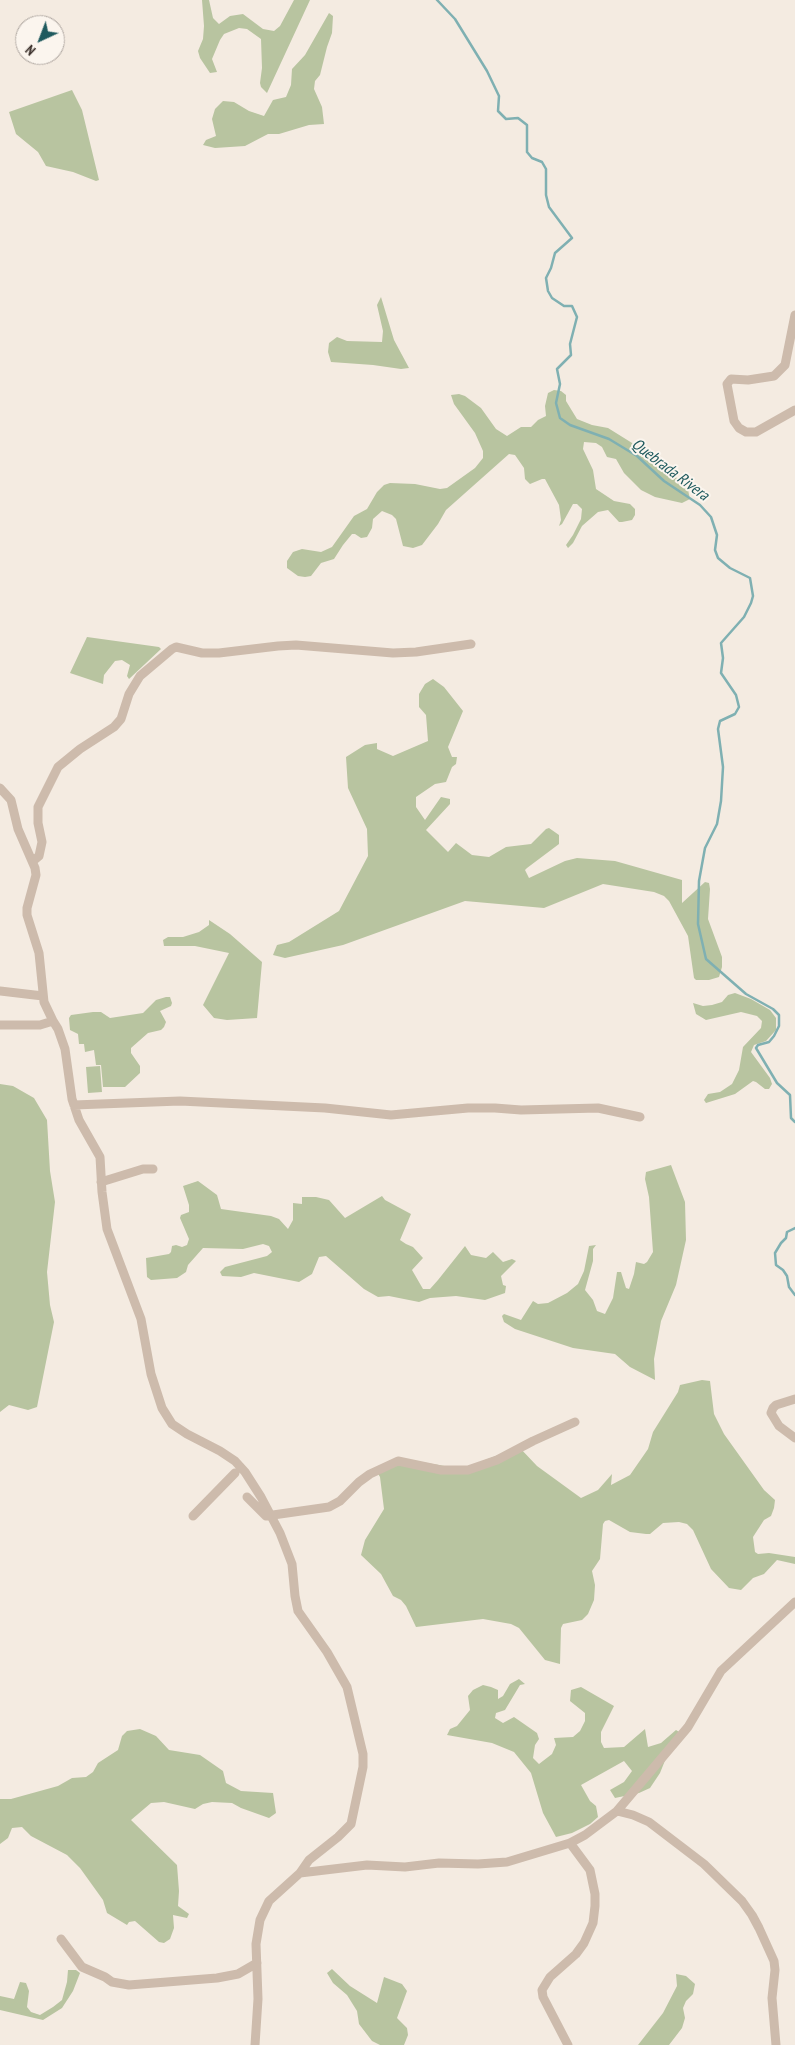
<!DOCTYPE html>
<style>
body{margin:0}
#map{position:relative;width:795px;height:2045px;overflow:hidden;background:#f4ebe1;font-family:"PT Sans Narrow",sans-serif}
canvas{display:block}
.north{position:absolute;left:15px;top:15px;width:50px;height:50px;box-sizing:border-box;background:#fbf5ee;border:1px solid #aea6a0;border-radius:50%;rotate:223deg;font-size:14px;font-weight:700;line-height:20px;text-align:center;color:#3b302b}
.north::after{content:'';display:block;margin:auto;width:18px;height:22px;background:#1f5a5e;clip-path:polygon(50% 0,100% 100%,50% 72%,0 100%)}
</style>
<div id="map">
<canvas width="795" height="2045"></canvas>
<div class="north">N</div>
</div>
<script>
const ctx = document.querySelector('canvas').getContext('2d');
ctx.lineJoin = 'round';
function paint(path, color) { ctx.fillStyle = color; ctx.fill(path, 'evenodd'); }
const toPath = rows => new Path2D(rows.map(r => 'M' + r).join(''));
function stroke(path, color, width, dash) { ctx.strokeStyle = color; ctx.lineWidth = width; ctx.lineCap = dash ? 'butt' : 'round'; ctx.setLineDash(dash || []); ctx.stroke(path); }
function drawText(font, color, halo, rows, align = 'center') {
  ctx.font = font + ' "PT Sans Narrow",sans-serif'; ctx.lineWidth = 4; ctx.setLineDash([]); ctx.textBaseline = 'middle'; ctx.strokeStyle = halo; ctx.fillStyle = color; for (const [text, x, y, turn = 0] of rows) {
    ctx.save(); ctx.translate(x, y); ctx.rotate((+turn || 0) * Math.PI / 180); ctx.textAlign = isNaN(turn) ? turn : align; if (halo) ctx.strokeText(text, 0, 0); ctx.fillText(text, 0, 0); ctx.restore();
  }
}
paint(toPath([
 [202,0,209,0,213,18,219,24,230,16,243,14,263,29,274,31,280,26,294,0,310,0,267,93,261,87,260,83,262,68,261,39,247,29,239,28,224,34,220,40,212,59,217,72,210,73,200,58,198,51,203,39,204,26],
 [329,13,333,16,332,33,327,47,320,75,315,81,314,89,322,107,324,124,309,125,279,134,268,134,245,146,215,148,203,145,206,140,216,136,212,119,215,109,223,101,234,102,249,111,264,116,273,100,286,97,291,85,292,69,305,55],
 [72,90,82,110,99,180,96,181,73,172,46,166,38,152,16,134,9,112],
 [381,297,394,340,409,368,401,369,373,365,331,362,328,352,329,343,337,337,347,341,382,342,383,331,377,305],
 [554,390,561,391,566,395,566,401,577,419,592,425,608,428,661,461,688,490,690,499,682,503,655,497,641,490,624,473,616,459,607,457,602,447,596,443,584,442,583,449,593,470,596,489,614,501,630,504,635,509,635,515,632,520,622,522,619,522,608,510,598,512,582,526,573,543,568,548,566,545,573,535,581,519,582,509,577,504,573,504,562,524,559,526,561,520,559,505,545,479,542,479,530,484,525,479,524,468,515,455,509,454,446,510,438,524,422,545,413,548,403,546,396,519,392,515,382,511,373,519,372,528,367,537,361,538,355,534,352,534,343,545,334,559,321,563,311,576,305,577,298,576,287,568,287,561,293,552,302,549,321,552,332,547,354,516,367,509,377,492,384,485,390,483,415,484,440,489,447,488,475,468,483,458,483,451,475,433,454,404,451,395,459,394,465,396,481,408,496,429,507,436,521,427,531,427,538,420,546,416,545,406,548,393],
 [87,637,159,647,161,649,129,679,127,676,130,665,122,660,115,661,104,675,103,684,70,673],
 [433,679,444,687,463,711,448,747,452,757,457,757,456,764,452,767,446,782,435,784,416,797,416,807,425,820,441,797,450,799,450,804,426,830,448,852,456,843,472,855,489,857,506,847,531,844,546,829,549,828,559,835,559,844,527,868,525,870,529,878,565,861,577,858,615,861,682,880,682,903,705,882,709,883,710,889,708,919,722,957,722,967,719,977,709,980,696,980,694,978,688,936,669,901,664,896,654,892,603,884,544,908,465,901,343,945,285,958,273,955,277,945,289,942,339,911,368,856,367,829,348,788,346,757,365,745,377,743,377,749,393,756,428,741,426,715,419,707,419,694,425,684],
 [209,920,230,934,262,962,257,1018,227,1020,214,1018,203,1005,229,953,195,946,164,946,163,940,168,937,183,937,199,932,209,925],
 [735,993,751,999,770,1010,776,1018,776,1030,766,1041,754,1045,751,1052,770,1078,772,1084,769,1089,765,1089,756,1082,753,1081,735,1094,706,1103,704,1100,708,1094,720,1092,732,1084,739,1070,743,1047,761,1028,762,1021,757,1016,741,1012,706,1020,696,1014,693,1003,703,1006,712,1005,722,1002,728,995],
 [166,997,170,997,172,1003,171,1006,160,1011,166,1022,164,1027,161,1030,148,1033,131,1048,131,1053,140,1066,140,1073,125,1087,103,1087,101,1065,96,1065,94,1050,85,1052,84,1044,79,1044,78,1034,70,1030,69,1018,71,1015,93,1012,101,1012,110,1018,143,1013,156,1000],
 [100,1066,102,1092,88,1093,86,1067],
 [0,1084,13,1086,34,1098,47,1120,50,1171,55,1202,47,1272,50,1305,54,1322,37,1407,28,1410,9,1405,0,1412],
 [671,1165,685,1202,686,1240,676,1285,661,1321,654,1359,655,1380,630,1367,615,1354,573,1348,515,1329,504,1322,502,1316,504,1314,521,1320,533,1301,538,1304,548,1303,567,1293,578,1284,584,1271,589,1246,596,1245,593,1249,593,1261,585,1290,593,1300,597,1311,605,1314,613,1298,617,1272,621,1272,626,1288,629,1289,634,1274,636,1262,644,1264,647,1262,653,1252,649,1197,645,1179,646,1172],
 [198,1181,217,1195,221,1209,271,1216,279,1219,288,1229,293,1220,293,1203,302,1204,302,1197,316,1197,329,1200,345,1218,382,1196,385,1200,411,1214,400,1240,406,1244,413,1247,423,1258,412,1270,423,1289,430,1289,438,1280,465,1246,471,1255,486,1258,493,1252,503,1262,512,1259,516,1261,501,1276,503,1285,506,1286,505,1293,485,1300,456,1296,430,1298,419,1302,389,1296,378,1297,364,1289,326,1256,319,1257,312,1274,299,1282,254,1273,241,1277,222,1276,220,1272,225,1267,267,1256,272,1252,269,1246,263,1244,243,1249,203,1248,188,1265,186,1272,177,1278,151,1280,147,1277,146,1258,169,1254,171,1252,172,1246,176,1245,182,1247,187,1245,189,1239,180,1218,181,1215,189,1212,189,1205,183,1186],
 [702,1380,710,1381,714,1414,724,1434,764,1490,775,1500,774,1508,771,1516,764,1520,753,1537,755,1552,758,1554,769,1553,795,1557,795,1564,777,1560,764,1574,753,1578,741,1590,729,1588,711,1569,693,1530,687,1524,679,1522,663,1523,650,1534,646,1534,630,1532,609,1520,605,1521,603,1524,600,1559,592,1571,595,1585,594,1600,588,1614,582,1620,563,1624,561,1628,560,1664,545,1660,519,1628,511,1624,483,1619,416,1627,406,1606,401,1600,393,1596,381,1574,361,1555,365,1540,384,1509,380,1477,376,1470,398,1458,462,1469,519,1447,537,1466,581,1498,598,1490,612,1474,611,1485,630,1475,648,1449,653,1432,678,1392,680,1385],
 [519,1679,525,1684,520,1685,505,1710,496,1713,495,1718,503,1723,514,1717,537,1733,539,1739,535,1745,533,1758,539,1764,552,1754,556,1745,554,1738,573,1737,580,1731,585,1721,585,1713,570,1701,571,1690,581,1687,614,1706,601,1732,601,1742,604,1748,624,1747,645,1729,648,1747,661,1743,676,1730,684,1735,666,1758,660,1773,650,1788,639,1793,615,1798,610,1790,624,1782,632,1771,624,1761,581,1785,590,1801,596,1806,598,1817,590,1824,572,1833,556,1837,543,1813,531,1773,514,1752,492,1743,447,1735,450,1729,457,1726,470,1710,468,1696,473,1690,483,1685,491,1687,498,1690,498,1699,503,1696,510,1684],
 [140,1729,156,1736,169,1750,200,1755,223,1771,226,1783,241,1791,273,1793,276,1813,269,1818,241,1808,232,1803,212,1802,203,1804,195,1809,164,1802,151,1803,131,1820,177,1865,179,1891,178,1906,189,1914,187,1918,173,1915,174,1928,170,1939,164,1943,159,1942,135,1921,129,1922,127,1925,107,1913,103,1900,80,1868,67,1855,31,1836,22,1827,12,1828,8,1838,0,1844,0,1799,11,1799,58,1786,72,1778,86,1777,93,1772,98,1763,118,1750,122,1736,127,1731],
 [332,1969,350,1986,377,2003,384,1977,402,1984,407,1991,397,2018,407,2028,408,2035,404,2045,380,2045,372,2041,359,2024,357,2011,347,1995,333,1983,327,1973],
 [68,1970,76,1970,80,1973,73,1991,62,2008,43,2020,0,2010,0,1996,14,1999,20,1982,26,1983,29,1991,27,2007,31,2012,40,2015,53,2007,62,2000,67,1982],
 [676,1974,686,1976,695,1984,693,1994,686,2001,683,2008,685,2018,682,2028,669,2045,638,2045,663,2013,677,1986]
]), '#b8c4a0');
stroke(toPath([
 [437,0,455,19,487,71,499,96,498,111,506,119,518,118,527,125,527,152,532,158,542,162,546,169,546,195,549,207,572,238,555,253,551,268,546,278,548,291,552,298,564,306,572,306,577,317,570,344,571,355,557,369,560,384,556,403,560,418,570,425,609,439,637,456,664,481,700,505,711,517,717,535,715,550,718,558,730,568,750,578,753,596,751,603,744,617,721,643,723,658,721,673,736,695,739,707,735,714,720,721,718,729,723,767,721,801,717,824,705,848,699,881,698,924,706,959,746,994,773,1009,779,1015,779,1026,774,1036,769,1042,758,1045,756,1048,777,1083,790,1095,791,1118,795,1122],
 [795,1228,787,1232,786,1238,781,1243,775,1253,776,1265,783,1270,787,1276,789,1287,795,1295]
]), '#7fb0b2', 2.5);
stroke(toPath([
 [795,315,785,365,774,376,748,380,731,379,727,384,734,421,739,428,746,432,756,432,795,410],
 [0,788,11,800,18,829,35,868,36,875,27,908,27,915,39,953,44,1002,53,1021,58,1029,65,1049,72,1099,79,1120,100,1157,102,1192,107,1229,141,1319,151,1374,162,1408,172,1424,187,1434,220,1451,235,1461,245,1472,261,1497,280,1533,292,1564,295,1596,298,1611,327,1652,347,1687,363,1754,363,1767,351,1824,338,1837,309,1860,300,1873,269,1901,260,1920,256,1944,258,1999,255,2045],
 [33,861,39,856,42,842,38,823,38,807,58,767,80,749,114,727,121,719,129,694,140,676,172,649,176,647,202,653,219,653,278,646,296,645,393,653,416,652,471,644],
 [0,991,43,996],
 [0,1025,40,1025,53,1021],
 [74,1105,180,1101,325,1108,391,1115,468,1108,495,1108,521,1110,598,1108,640,1117],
 [101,1182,143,1169,153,1169],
 [795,1399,776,1405,773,1408,771,1413,779,1426,795,1438],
 [247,1497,266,1516,329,1507,340,1501,359,1482,370,1474,398,1461,441,1470,468,1470,497,1460,533,1441,575,1422],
 [193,1516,235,1473],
 [617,1811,688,1727,721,1671,795,1602],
 [300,1873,367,1865,405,1867,439,1863,478,1864,507,1862,570,1843,585,1835,617,1811,633,1815,649,1822,704,1864,742,1901,752,1915,759,1928,774,1961,775,1970,772,1998,776,2045],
 [61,1939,82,1967,105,1977,112,1982,129,1985,217,1978,238,1974,257,1963],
 [568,2045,543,1997,542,1990,550,1977,576,1954,584,1943,593,1923,595,1906,595,1894,590,1870,570,1843]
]), '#cdbbac', 9);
drawText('italic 16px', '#1f5a5e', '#fbf5ee', [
 ["Quebrada Rivera",670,470,37]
]);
</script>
